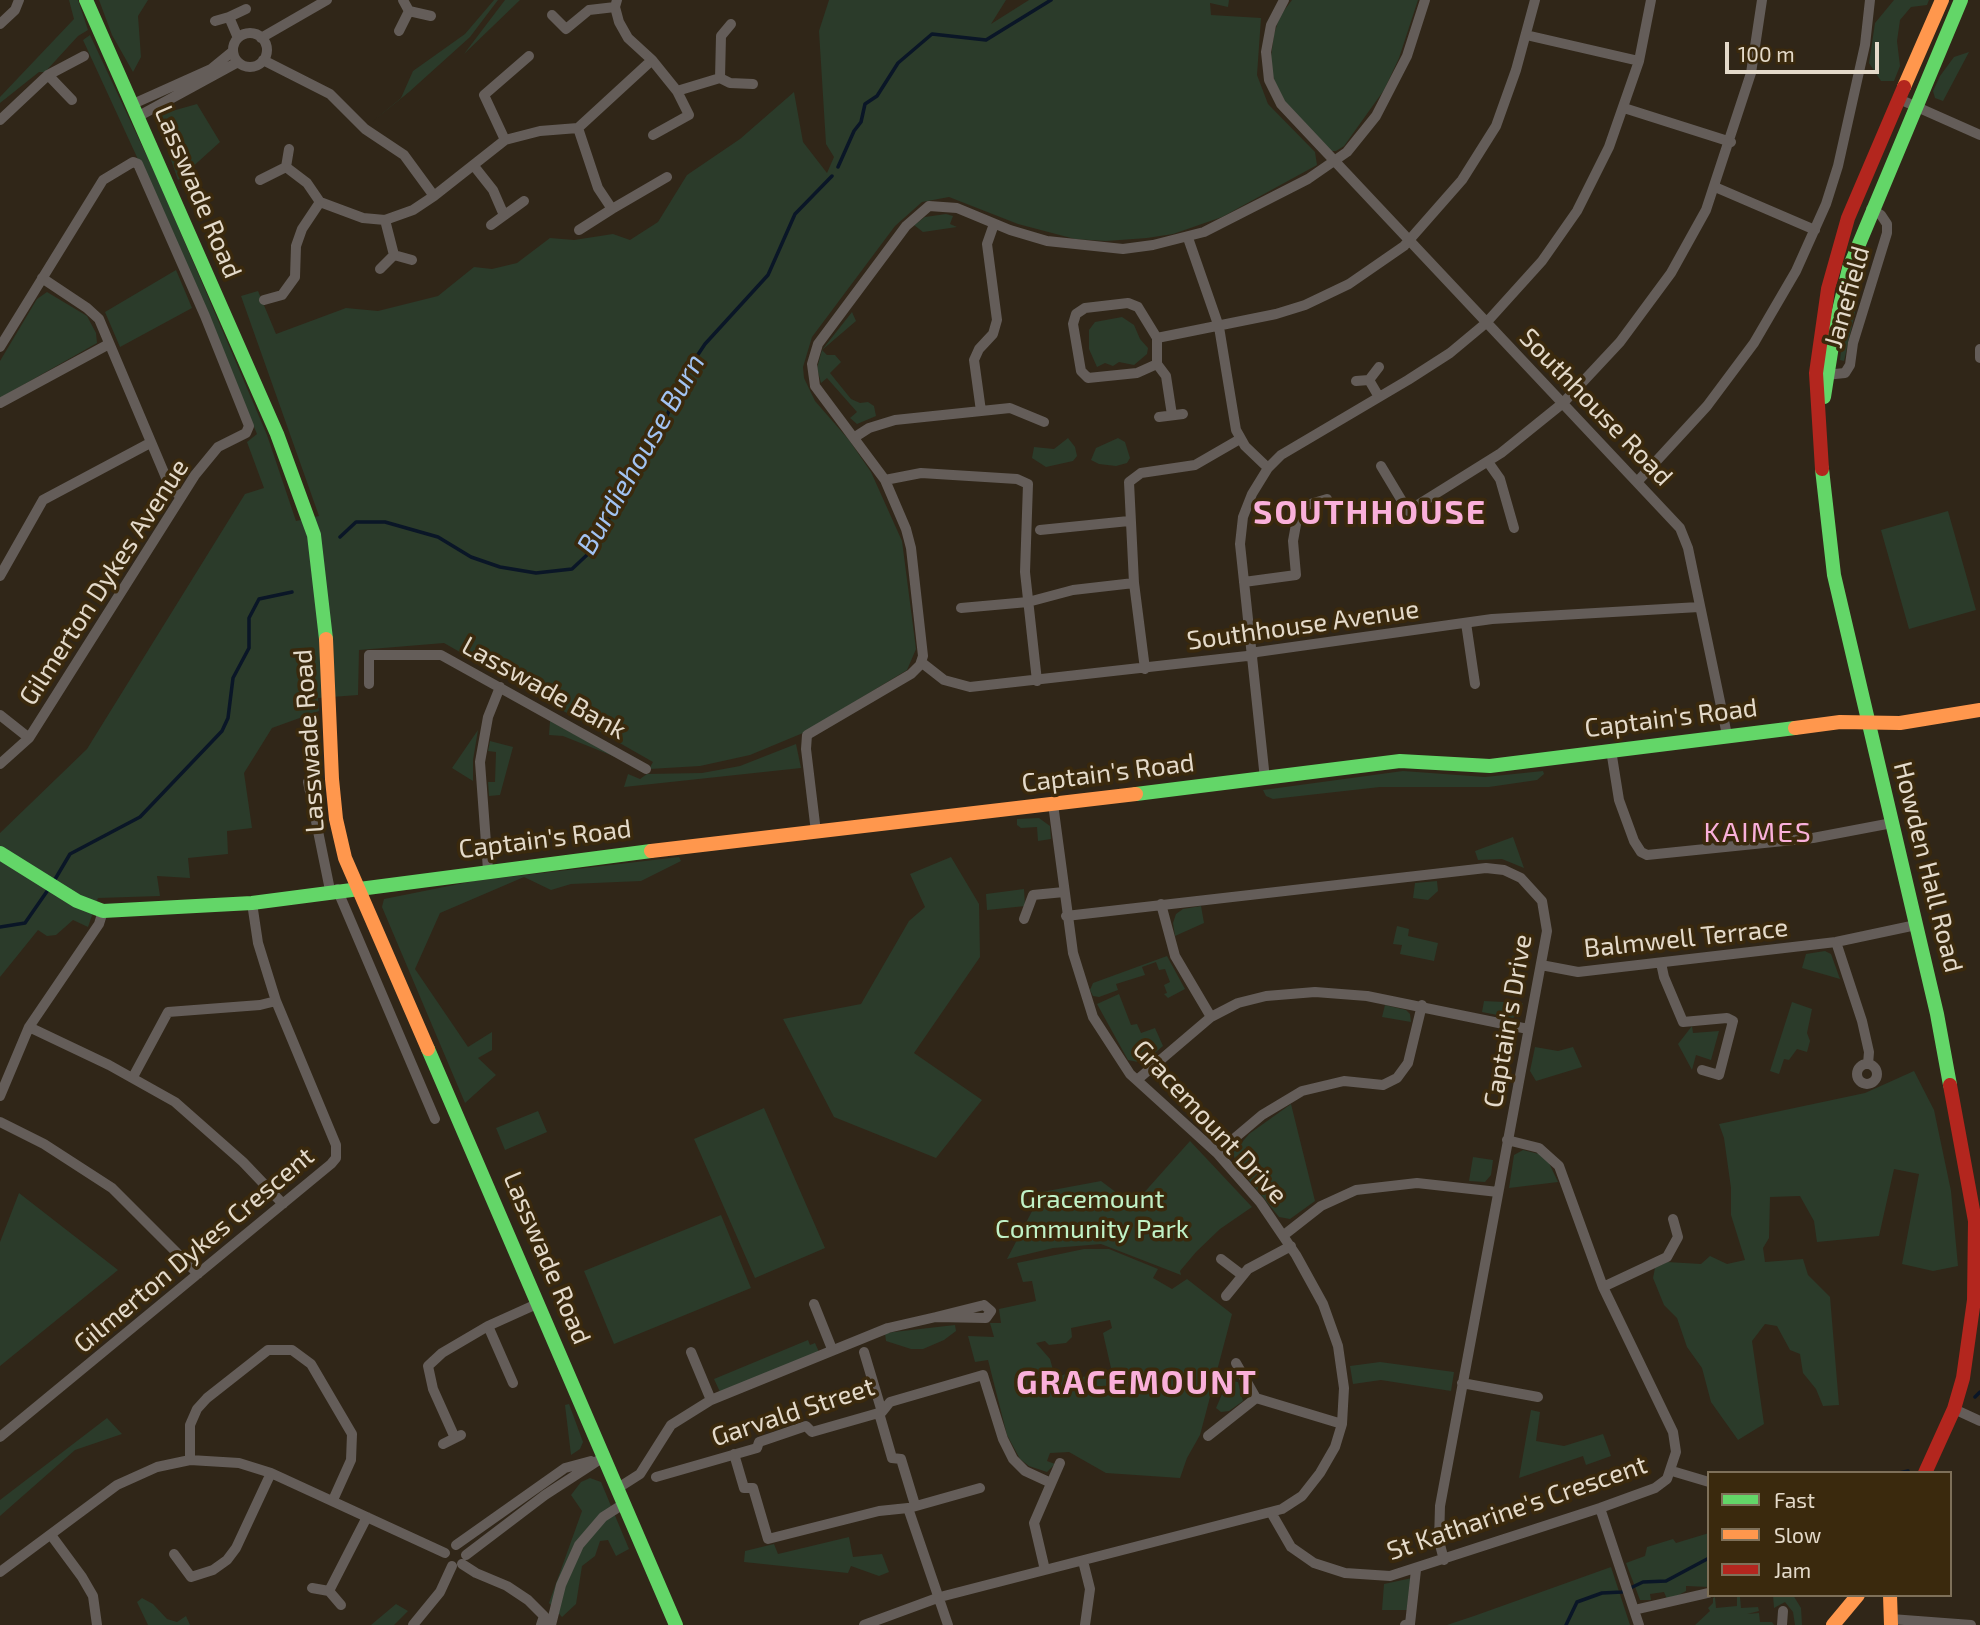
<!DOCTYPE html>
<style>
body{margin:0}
#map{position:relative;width:1980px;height:1625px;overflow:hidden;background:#302618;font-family:"Exo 2",sans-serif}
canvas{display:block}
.legend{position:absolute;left:1707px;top:1471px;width:245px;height:126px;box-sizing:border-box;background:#3a290d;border:2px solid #7e7059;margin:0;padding:9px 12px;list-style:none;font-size:21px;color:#e4daca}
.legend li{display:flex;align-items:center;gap:14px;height:35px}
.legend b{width:35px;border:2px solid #7e7059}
.scale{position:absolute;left:1725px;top:42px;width:154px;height:32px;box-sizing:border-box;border:4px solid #e4daca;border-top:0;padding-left:9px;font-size:21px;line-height:24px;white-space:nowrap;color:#e4daca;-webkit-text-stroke:5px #3a290d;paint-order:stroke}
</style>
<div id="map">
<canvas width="1980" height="1625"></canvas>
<ul class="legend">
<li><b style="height:9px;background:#63d668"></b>Fast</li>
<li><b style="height:9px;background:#ff974d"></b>Slow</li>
<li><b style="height:9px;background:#b3261e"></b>Jam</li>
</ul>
<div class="scale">100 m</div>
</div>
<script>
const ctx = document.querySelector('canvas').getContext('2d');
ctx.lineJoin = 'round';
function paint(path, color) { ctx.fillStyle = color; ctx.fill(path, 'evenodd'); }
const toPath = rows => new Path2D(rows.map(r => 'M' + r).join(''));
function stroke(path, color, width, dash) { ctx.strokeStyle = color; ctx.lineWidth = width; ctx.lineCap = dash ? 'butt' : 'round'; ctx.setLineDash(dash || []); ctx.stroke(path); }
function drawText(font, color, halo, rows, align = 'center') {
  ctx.font = font + ' "Exo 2",sans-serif'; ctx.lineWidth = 7; ctx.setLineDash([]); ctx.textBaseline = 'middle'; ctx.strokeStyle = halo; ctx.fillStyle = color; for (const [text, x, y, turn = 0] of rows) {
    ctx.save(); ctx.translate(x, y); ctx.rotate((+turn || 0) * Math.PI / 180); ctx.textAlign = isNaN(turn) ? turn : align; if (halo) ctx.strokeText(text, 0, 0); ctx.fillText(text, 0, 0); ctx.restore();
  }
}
paint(toPath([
 [69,0,78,0,88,30,78,36,45,72,39,72,0,103,0,97,74,19],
 [99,0,148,0,138,16,141,57,133,72,112,35],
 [494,0,498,0,470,37,409,92,372,122,401,98,413,71,465,34],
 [505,0,520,0,464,54],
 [829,0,1006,0,991,24,1029,0,1229,0,1228,7,1210,3,1211,15,1261,18,1257,75,1268,104,1315,152,1317,165,1222,217,1173,234,1147,238,1106,241,1075,239,1018,224,949,197,922,202,895,226,812,337,803,367,804,378,815,401,849,440,871,472,902,541,916,649,907,670,803,733,750,755,700,766,649,769,653,762,444,643,359,650,358,695,318,698,319,711,272,728,244,773,252,828,227,831,228,854,188,858,190,878,157,876,160,896,98,898,88,927,73,920,56,935,47,936,38,930,0,977,0,833,87,749,245,494,264,488,247,442,257,434,189,270,83,40,90,35,159,182,267,435,296,521,319,516,241,296,258,291,276,334,346,308,378,311,438,296,474,267,492,269,517,263,550,238,574,240,613,234,630,240,658,222,687,175,740,139,794,92,803,142,827,173,834,157,826,144,819,31],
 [1292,0,1418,0,1399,58,1384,90,1344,146,1336,151,1331,151,1285,103,1275,84,1270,64,1274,34,1280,16],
 [1894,0,1929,0,1927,5,1911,7,1900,20,1897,41,1900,66,1894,81,1881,81,1869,63,1875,23],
 [1969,52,1943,101,1935,98,1933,91,1940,76,1954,57],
 [197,104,220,142,178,180,157,120,165,113],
 [946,214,953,216,950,224,957,227,923,232,914,225,925,217],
 [176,270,192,308,120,347,105,312],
 [47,292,87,316,96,333,97,343,0,398,0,361,37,299],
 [1855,294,1858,299,1844,361,1840,360,1845,316],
 [852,312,856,321,822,350,827,355,835,355,841,362,830,373,851,399,860,403,868,402,874,406,876,416,857,424,850,418,857,412,827,378,821,383,817,368,822,350],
 [1122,317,1134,325,1140,339,1148,348,1147,354,1134,365,1119,362,1113,366,1105,363,1097,367,1089,349,1089,330,1095,322],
 [1068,438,1075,447,1077,456,1073,461,1046,467,1032,458,1034,447,1054,449],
 [1118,438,1125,442,1130,458,1127,463,1116,466,1099,464,1091,460,1096,448],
 [1948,511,1976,610,1909,629,1881,530],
 [550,721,618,758,563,736,549,735],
 [478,730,473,760,473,781,452,768],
 [490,741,513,747,500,795,489,796,488,782,495,782,496,752,488,751],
 [796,744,801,768,624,787,628,774,640,779,647,774,702,773,740,766],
 [1403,771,1485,777,1543,771,1544,774,1537,780,1489,787,1380,787,1273,799,1266,796,1263,790],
 [1039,818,1050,826,1051,839,1038,841,1037,827,1021,828,1017,825,1017,819],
 [1513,837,1524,868,1502,859,1478,860,1475,851],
 [679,857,681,861,641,881,571,884,551,890,524,877,440,913,415,969,468,1047,492,1032,492,1050,478,1058,496,1075,465,1103,382,907,384,899,474,881],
 [951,857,979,904,980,957,914,1053,982,1100,936,1158,834,1117,783,1019,861,1004,909,921,925,907,910,874],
 [1437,881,1438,891,1428,900,1413,898,1415,883],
 [1024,889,1025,906,987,910,986,894],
 [1201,906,1204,923,1175,936,1173,923,1176,914,1183,909],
 [1397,926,1409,929,1408,936,1438,943,1434,961,1400,954,1402,945,1393,944],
 [1825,951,1831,954,1840,979,1802,968,1806,954],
 [1167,956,1185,989,1168,998,1164,994,1167,993,1164,985,1170,982,1165,969,1159,970,1156,962,1142,967,1145,975,1116,984,1118,990,1099,997,1093,996,1090,990,1093,983],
 [1119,994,1131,1025,1137,1024,1141,1033,1155,1028,1163,1046,1143,1063,1128,1060,1097,1004],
 [1484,1001,1523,1003,1522,1010,1513,1018,1482,1012],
 [1792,1002,1812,1009,1807,1033,1810,1041,1807,1052,1797,1049,1789,1060,1784,1059,1779,1074,1770,1071],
 [1385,1005,1406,1010,1410,1014,1411,1022,1382,1017],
 [1692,1026,1693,1033,1719,1031,1711,1060,1696,1055,1692,1070,1678,1044],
 [1535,1047,1558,1051,1573,1047,1582,1067,1536,1081,1530,1071],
 [1914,1071,1934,1110,1951,1191,1958,1266,1933,1271,1902,1264,1919,1174,1894,1169,1879,1236,1817,1242,1814,1221,1800,1196,1770,1197,1769,1238,1763,1248,1765,1262,1803,1259,1808,1275,1830,1297,1839,1405,1823,1406,1816,1389,1803,1373,1800,1354,1790,1350,1777,1326,1765,1324,1752,1341,1764,1424,1738,1440,1711,1402,1702,1368,1687,1347,1677,1318,1664,1305,1653,1278,1655,1268,1667,1262,1701,1264,1710,1256,1727,1264,1745,1260,1731,1215,1731,1188,1724,1138,1719,1124,1865,1093],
 [1291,1104,1315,1201,1290,1219,1279,1217,1236,1164,1233,1153,1249,1134],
 [764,1108,825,1248,755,1278,694,1139],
 [538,1111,547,1132,505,1150,496,1128],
 [1190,1141,1252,1207,1220,1229,1196,1252,1180,1271,1181,1275,1101,1244,1053,1248,1007,1259,1042,1192,1101,1181,1133,1205],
 [1523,1150,1539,1154,1549,1163,1558,1182,1509,1188,1514,1155],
 [1473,1157,1493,1160,1491,1175,1485,1182,1469,1181],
 [19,1193,118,1270,0,1366,0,1242],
 [721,1215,751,1288,614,1344,584,1271],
 [1084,1249,1109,1249,1158,1269,1153,1278,1172,1289,1187,1279,1232,1314,1200,1435,1187,1458,1180,1478,1106,1473,1069,1452,1050,1453,1047,1461,1055,1464,1047,1472,1029,1466,1020,1459,1007,1435,988,1360,975,1362,968,1336,994,1337,990,1323,1001,1323,999,1309,1036,1301,1032,1281,1023,1282,1017,1263],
 [1110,1320,1112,1328,1103,1333,1111,1368,1109,1373,1075,1378,1070,1373,1055,1377,1050,1359,1036,1343,1045,1341,1049,1345,1066,1343,1072,1337,1071,1328],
 [955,1325,956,1331,944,1340,923,1349,911,1349,886,1341,885,1333],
 [808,1340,810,1345,815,1343,819,1352,720,1392,714,1379],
 [1380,1362,1454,1372,1451,1391,1381,1380,1353,1384,1350,1366],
 [1231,1381,1238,1382,1243,1401,1229,1411,1221,1412,1216,1408,1226,1385],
 [569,1404,583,1442,580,1449,571,1455,565,1405],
 [1531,1410,1540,1412,1536,1441,1564,1446,1603,1434,1611,1456,1586,1465,1583,1456,1519,1478],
 [107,1418,122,1434,75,1450,0,1516,0,1500],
 [590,1478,601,1482,629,1549,616,1556,608,1540,600,1541,595,1556,582,1566,576,1604,562,1617,549,1603,582,1511,571,1495,581,1482],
 [1709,1533,1709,1587,1686,1586,1686,1591,1675,1597,1667,1599,1664,1592,1650,1594,1651,1600,1640,1600,1626,1563,1645,1556,1647,1547,1673,1539,1676,1543],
 [849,1537,853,1557,882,1554,889,1572,879,1576,851,1566,848,1573,744,1562,745,1551,774,1544,778,1554],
 [1611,1567,1630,1625,1447,1625,1474,1616],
 [1412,1578,1409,1610,1382,1610,1384,1584],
 [1737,1595,1757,1595,1740,1597,1741,1608,1758,1607,1759,1611,1747,1614,1759,1613,1760,1622,1772,1622,1774,1625,1695,1625,1710,1611,1708,1608,1713,1603,1713,1598,1715,1597,1716,1608,1737,1606],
 [1773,1595,1793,1595,1801,1608,1802,1625,1795,1625,1793,1612,1785,1602,1774,1608],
 [142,1598,153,1604,167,1619,177,1622,186,1616,190,1625,148,1625,137,1602],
 [396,1604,408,1611,394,1625,371,1625]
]), '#2b3b2a');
stroke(toPath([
 [838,167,854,131,861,122,865,104,877,96,898,63,932,34,986,40,1051,0],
 [340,537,356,522,385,522,438,537,471,557,500,567,536,573,572,569,588,554,661,430,683,377,705,344,768,275,795,214,832,176],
 [54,881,70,854,140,817,222,731,228,718,233,678,249,648,249,618,259,599,292,592],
 [0,927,25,923,50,887],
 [1975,1397,1980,1392],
 [1899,1473,1908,1471],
 [1566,1625,1577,1602,1602,1593,1622,1592,1643,1582,1666,1581,1709,1558]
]), '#0a1627', 3.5);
stroke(toPath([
 [1284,0,1271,25,1266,52,1269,80,1281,104,1680,528,1688,548,1727,735],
 [409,11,431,16],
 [552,15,566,29,589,10,615,7],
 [215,21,229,17],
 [0,24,15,10,19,0],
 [399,31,409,11,403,0],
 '233 50a17 17 0 1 1 34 0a17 17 0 1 1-34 0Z',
 [1526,35,1639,61],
 [238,38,229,17,246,9],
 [261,38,327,0],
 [263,60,330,94,365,129,404,155,434,196,505,140,540,131,578,128,652,60,628,38,619,22,615,7,617,0],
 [652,60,677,91,689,115,653,135],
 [48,75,72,100],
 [720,78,730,83,753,84],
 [677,91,720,78,721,36,731,24],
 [1899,99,1980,135],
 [133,104,211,69,233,51],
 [1624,108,1731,142],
 [139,116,238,62],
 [0,120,48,75,84,56],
 [578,128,598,188,612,209,667,177],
 [505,140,484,95,529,56],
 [474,166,493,190,503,213],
 [286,167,289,149],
 [260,180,286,167,307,183,320,202,363,218,385,220,413,210,434,196],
 [1715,187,1815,230],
 [385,220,394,255,412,260],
 [491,225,524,201],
 [579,230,612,209],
 [1188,238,1219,327,1236,430,1245,446,1268,468],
 [380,269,394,255],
 [42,278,87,308,99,319,170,487,180,496],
 [264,300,282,295,295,277,296,246,302,229,320,202],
 [1157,338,1276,314,1305,305,1349,284,1404,246,1462,180,1496,126,1516,70,1535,0],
 [0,347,103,180,133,162,138,164,205,316,249,426,246,433,218,447,195,475,29,738,0,764],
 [1980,349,1980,358],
 [1157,364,1137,373,1088,378,1081,371,1073,324,1076,314,1085,308,1128,303,1138,307,1157,338,1157,364,1166,376,1172,415],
 [1825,375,1845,373,1850,365,1853,343,1887,233,1887,224,1881,215,1871,209],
 [1369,380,1379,367],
 [1356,381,1369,380,1379,397],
 [0,403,109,344],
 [981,411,974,360,979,349,993,334,997,320,987,244,994,224],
 [1159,417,1183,414],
 [855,437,869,428,895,420,1010,408,1044,422],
 [1488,462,1500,479,1514,528],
 [1381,466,1408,511,1501,453,1563,403,1620,342,1671,273,1706,210,1751,73,1762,0],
 [885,480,921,473,1017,479,1028,484,1025,572,1037,681],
 [1638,481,1707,406,1754,343,1796,271,1826,204,1838,166,1865,45,1870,0],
 [1040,530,1129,521],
 [0,576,43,500,150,443],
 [1244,582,1296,575,1293,541,1297,519,1307,505,1327,499],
 [961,608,1028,602,1073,590,1134,583],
 [1466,623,1475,684],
 [921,662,944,680,970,687,1247,656,1257,652,1492,619,1699,607],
 [1145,669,1134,583,1129,482,1141,473,1195,465,1240,439],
 [369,684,369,655,441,655,646,769],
 [0,715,29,738],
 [1611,750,1619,800,1634,841,1641,852,1647,855,1813,838,1892,823],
 [1265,779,1240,544,1243,517,1252,494,1268,468,1281,455,1408,380,1450,353,1486,323,1542,261,1577,211,1609,147,1639,61,1651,0],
 [308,782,330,890],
 [816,832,806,749,807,735,911,674,920,665,923,656,911,548,906,529,885,480,815,386,812,364,818,344,906,226,929,206,957,208,1010,230,1047,241,1123,249,1153,245,1204,232,1308,179,1347,152,1376,116,1407,56,1425,0],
 [488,870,480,762,488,717,500,687],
 [337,889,435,1119],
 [1161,904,1175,956,1211,1017],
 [1066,916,1486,868,1504,870,1521,878,1542,901,1547,931,1440,1506,1439,1541,1444,1560],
 [1024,919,1033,895,1064,892],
 [1836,942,1862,1021,1869,1052,1868,1064],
 [1661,963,1664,977,1683,1022,1727,1018,1733,1021,1719,1075,1702,1070],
 [1541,965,1578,972,1836,942,1916,925],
 [29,1027,109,1065,175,1102,243,1162,283,1204],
 '1857 1074a10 10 0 1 1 20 0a10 10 0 1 1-20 0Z',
 [133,1077,168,1012,260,1005,276,1001],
 [1137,1080,1211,1017,1238,1003,1266,996,1315,992,1367,996,1528,1029],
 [0,1096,29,1027,99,924,103,911],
 [0,1122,44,1144,112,1188,198,1274],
 [1217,1153,1262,1115,1302,1091,1344,1081,1383,1085,1397,1078,1408,1063,1422,1005],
 [1284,1235,1321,1206,1356,1190,1417,1183,1498,1192],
 [1221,1259,1242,1275],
 [1603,1287,1667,1257,1678,1237,1673,1219],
 [1226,1296,1248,1269,1291,1246],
 [814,1304,832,1349],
 [984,1305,991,1311,986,1318,936,1317,984,1305],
 [488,1326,513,1383],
 [691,1352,711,1400],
 [864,1352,882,1412],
 [1462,1383,1538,1397],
 [1256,1398,1342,1424],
 [1954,1409,1980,1421],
 [879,1413,892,1458,901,1459,915,1505],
 [1208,1436,1256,1398,1236,1363],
 [0,1437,331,1164,336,1158,336,1145,276,1001,258,943,252,903],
 [455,1438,433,1389,428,1366,442,1353,488,1326,539,1303],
 [443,1444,461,1435],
 [734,1454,744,1488,753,1488,768,1539,879,1511,908,1508,948,1625],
 [190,1460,190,1425,197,1409,207,1398,268,1350,292,1350,311,1364,352,1434,351,1460,333,1500],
 [1672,1471,1709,1482],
 [656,1477,757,1448,759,1442,806,1426,812,1432,882,1412,890,1402,983,1375,1003,1439,1013,1459,1025,1471,1051,1483],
 [618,1488,640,1474,671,1425,711,1400,888,1328,936,1317],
 [909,1508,980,1488],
 [1600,1508,1639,1625],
 [1272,1514,1291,1547,1314,1563,1345,1573,1390,1576,1600,1508,1655,1488,1667,1479,1676,1452,1673,1432,1603,1287,1559,1166,1539,1148,1507,1140],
 [51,1535,82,1577,93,1596,97,1625],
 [456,1545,565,1468,591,1461],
 [174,1554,191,1577,213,1570,227,1560,236,1548,271,1473],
 [466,1555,545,1495,605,1456],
 [1083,1561,1090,1589,1085,1625],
 [462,1564,476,1573,507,1586,528,1600,544,1616,541,1625],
 [1045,1570,1034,1523,1060,1463],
 [0,1572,117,1485,157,1467,190,1460,239,1463,271,1473,445,1553],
 [312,1588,329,1591,341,1605],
 [329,1591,367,1517],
 [1634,1610,1708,1593],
 [1891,1619,1971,1625],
 [413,1625,440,1592,452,1566],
 [551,1625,561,1585,579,1545,603,1517,625,1503],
 [864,1625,940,1597,1282,1509,1302,1496,1320,1473,1335,1447,1342,1424,1344,1388,1338,1346,1323,1304,1296,1255,1260,1202,1217,1153,1130,1074,1093,1017,1073,953,1053,804],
 [1405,1625,1410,1624,1416,1570],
 [1782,1625,1783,1611]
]), '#645d59', 10);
stroke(toPath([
 [86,0,277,434,314,535,326,639],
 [1824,397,1835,327,1849,268,1961,0],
 [1822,469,1834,575,1937,1014,1950,1085],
 [1136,794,1400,761,1490,766,1795,728],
 [0,853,77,901,103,911,252,903,651,851],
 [428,1049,676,1625]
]), '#63d668', 14);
stroke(toPath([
 [1904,87,1942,0],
 [326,639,332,779,336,819,345,858,428,1049],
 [1795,728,1840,722,1900,723,1980,710],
 [651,851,1136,794],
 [1890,1595,1891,1625],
 [1833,1625,1858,1595]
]), '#ff974d', 14);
stroke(toPath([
 [1822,469,1816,373,1828,289,1848,218,1904,87],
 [1925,1473,1954,1409,1963,1378,1974,1300,1975,1221,1950,1085]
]), '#b3261e', 14);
drawText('26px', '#e4daca', '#3a290d', [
 ["Lasswade Road",198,192,67],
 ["Janefield",1847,297,-74],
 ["Southhouse Road",1596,407,46],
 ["Gilmerton Dykes Avenue",104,582,-57],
 ["Southhouse Avenue",1303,625,-8],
 ["Lasswade Bank",544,688,29],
 ["Captain's Road",1671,718,-7],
 ["Lasswade Road",309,741,-94],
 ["Captain's Road",1108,773,-7],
 ["Captain's Road",545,839,-7],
 ["Howden Hall Road",1928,867,76],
 ["Balmwell Terrace",1686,938,-6],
 ["Captain's Drive",1508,1021,-80],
 ["Gracemount Drive",1210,1122,47],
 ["Gilmerton Dykes Crescent",194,1250,-40],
 ["Lasswade Road",547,1258,67],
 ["Garvald Street",793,1412,-18],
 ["St Katharine's Crescent",1517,1508,-19]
]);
drawText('26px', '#c0f2c7', '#3a290d', [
 ["Gracemount",1092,1199],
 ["Community Park",1092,1229]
]);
drawText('italic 28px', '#a2c3f3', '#3a290d', [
 ["Burdiehouse Burn",641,454,-60]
]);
ctx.letterSpacing = '2px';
drawText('28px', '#fab0da', '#3a290d', [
 ["KAIMES",1758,833]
]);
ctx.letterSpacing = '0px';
ctx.letterSpacing = '2px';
drawText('bold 33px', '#fab0da', '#3a290d', [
 ["SOUTHHOUSE",1370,513],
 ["GRACEMOUNT",1137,1383]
]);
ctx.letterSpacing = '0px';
</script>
